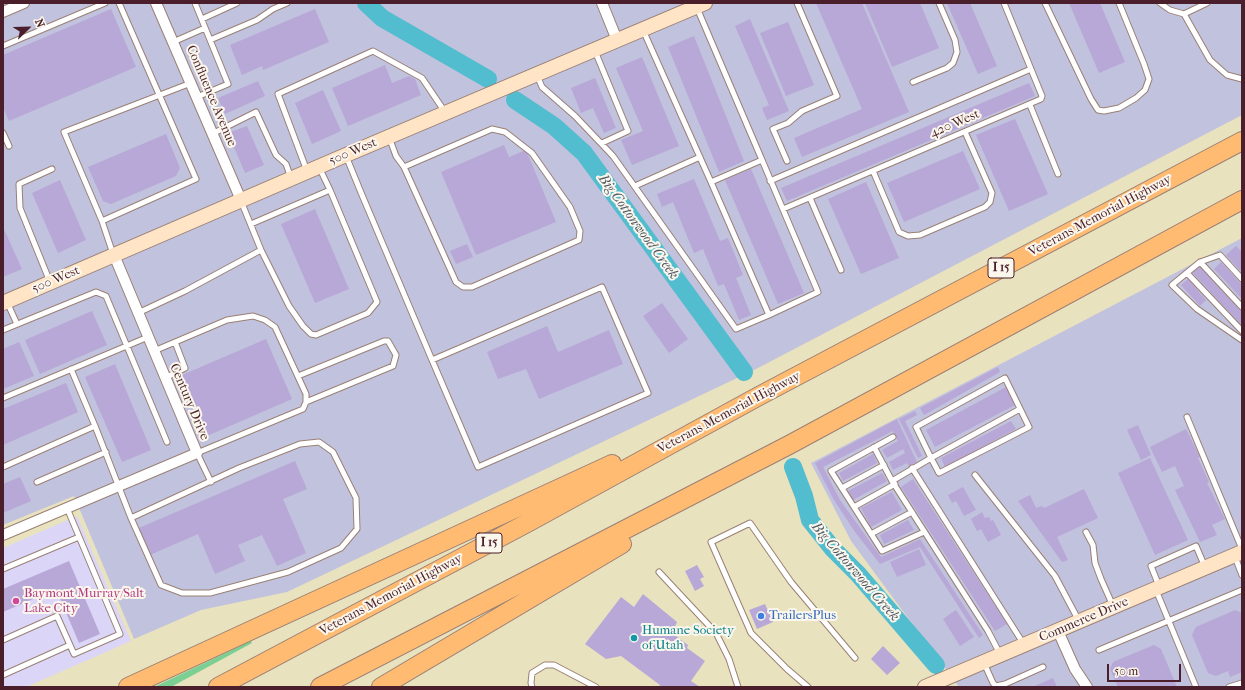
<!DOCTYPE html>
<style>
body{margin:0}
#map{position:relative;width:1245px;height:690px;overflow:hidden;background:#e9e2bf;font-family:"IM FELL French Canon",serif}
canvas{display:block}
.frame{position:absolute;inset:0;border:4px solid #4a1f2b;pointer-events:none}
.north{position:absolute;left:8px;top:8px;width:40px;height:40px;-webkit-text-stroke:3px #fbf7ec;paint-order:stroke;rotate:67deg;font-size:11px;font-weight:700;line-height:16px;text-align:center;color:#4a1f2b}
.north::after{content:'';display:block;margin:auto;width:14px;height:18px;background:#4a1f2b;clip-path:polygon(50% 0,100% 100%,50% 72%,0 100%)}
.scale{position:absolute;left:1107px;top:664px;width:74px;height:18px;box-sizing:border-box;border:2px solid #4a1f2b;border-top:0;padding-left:5px;font-size:12px;line-height:14px;white-space:nowrap;color:#4a1f2b;-webkit-text-stroke:3px #fbf7ec;paint-order:stroke}
</style>
<div id="map">
<canvas width="1245" height="690"></canvas>
<div class="frame"></div>
<div class="north">N</div>
<div class="scale">50 m</div>
</div>
<script>
const ctx = document.querySelector('canvas').getContext('2d');
ctx.lineJoin = 'round';
function paint(path, color) { ctx.fillStyle = color; ctx.fill(path, 'evenodd'); }
const toPath = rows => new Path2D(rows.map(r => 'M' + r).join(''));
function stroke(path, color, width, dash) { ctx.strokeStyle = color; ctx.lineWidth = width; ctx.lineCap = dash ? 'butt' : 'round'; ctx.setLineDash(dash || []); ctx.stroke(path); }
function drawText(font, color, halo, rows, align = 'center') {
  ctx.font = font + ' "IM FELL French Canon",serif'; ctx.lineWidth = 4; ctx.setLineDash([]); ctx.textBaseline = 'middle'; ctx.strokeStyle = halo; ctx.fillStyle = color; for (const [text, x, y, turn = 0] of rows) {
    ctx.save(); ctx.translate(x, y); ctx.rotate((+turn || 0) * Math.PI / 180); ctx.textAlign = isNaN(turn) ? turn : align; if (halo) ctx.strokeText(text, 0, 0); ctx.fillText(text, 0, 0); ctx.restore();
  }
}
paint(toPath([
 [77,516,131,641,26,687,3,687,3,548]
]), '#dbd6f7');
paint(toPath([
 [3,3,1242,3,1242,115,756,369,287,592,201,610,134,639,74,496,3,525],
 [1242,238,1242,687,959,687,851,541,811,463]
]), '#c1c2dd');
paint(toPath([
 [251,641,252,643,171,687,154,687]
]), '#7bcf92');
stroke(toPath([
 [366,3,382,18,488,79],
 [515,100,554,126,584,153,744,372],
 [793,467,804,496,810,520,833,549,858,574,936,665]
]), '#52bdce', 18);
paint(toPath([
 [816,3,862,3,909,112,802,157,794,138,862,109],
 [865,3,920,3,939,48,892,67],
 [947,3,970,3,997,66,978,74],
 [1069,3,1100,3,1125,62,1099,73],
 [111,9,136,67,9,121,3,107,3,55],
 [315,9,329,42,263,70,262,66,242,75,230,45],
 [750,19,789,111,767,120,762,108,769,105,735,26],
 [788,22,814,85,786,96,760,33],
 [694,36,744,161,719,172,668,47],
 [642,57,679,146,632,165,621,140,643,131,616,68],
 [385,65,392,83,409,76,415,79,421,95,348,126,332,88],
 [595,78,616,128,604,133,593,108,581,113,571,88],
 [258,81,265,96,225,114,218,98],
 [1029,83,1035,96,787,201,781,188],
 [323,90,341,131,312,144,295,103],
 [1015,119,1048,194,1009,211,976,135],
 [247,126,264,165,245,173,228,133],
 [166,134,180,168,176,176,111,204,103,201,88,167],
 [504,145,509,157,526,150,556,222,476,255,441,172],
 [963,151,980,189,904,222,887,183],
 [751,169,804,293,778,304,725,180],
 [694,179,720,241,728,238,743,275,736,278,751,315,739,320,724,284,718,286,703,249,694,253,673,202,662,207,657,194],
 [60,180,86,240,58,253,32,193],
 [866,182,899,258,861,274,828,199],
 [315,209,349,289,315,303,281,224],
 [3,227,22,269,3,277],
 [467,244,473,257,456,264,450,251],
 [1236,246,1242,252,1242,273,1226,255],
 [1221,262,1242,285,1242,299,1214,269],
 [1199,265,1242,312,1242,326,1192,272],
 [1188,279,1206,300,1200,306,1181,285],
 [662,303,688,339,669,353,643,316],
 [92,311,107,345,40,374,25,340],
 [547,326,558,352,609,330,623,364,539,399,526,369,498,379,487,352],
 [266,339,292,399,207,436,182,375],
 [19,342,34,376,3,389,3,349],
 [115,364,151,450,122,462,85,377],
 [998,367,1000,372,924,415,920,408],
 [66,383,78,412,3,445,3,409],
 [1006,387,1015,405,935,447,926,430],
 [915,411,917,415,905,421,922,456,918,458,899,419],
 [897,419,917,462,909,466,907,463,893,470,889,462,905,453,903,449,887,458,882,450,898,441,893,431,823,467,840,500,881,557,920,539,983,635,979,638,920,547,880,564,855,532,834,500,815,463],
 [1011,421,1016,429,945,467,941,458],
 [1138,425,1151,455,1141,460,1127,430],
 [1186,429,1200,457,1198,458,1209,482,1207,483,1225,519,1212,525,1217,535,1200,542,1175,490,1184,486,1175,466,1162,472,1150,447],
 [873,454,877,463,843,481,839,473],
 [1150,458,1188,540,1155,555,1118,473],
 [295,461,307,489,283,499,306,553,277,566,262,535,238,545,245,561,215,574,198,534,150,555,139,528],
 [882,473,887,481,853,500,848,491],
 [20,477,31,501,3,513,3,484],
 [913,479,1007,624,995,631,901,487],
 [963,487,976,510,964,516,956,501,952,503,948,495],
 [1084,489,1098,518,1057,537,1068,560,1062,562,1018,501,1030,495,1036,508,1042,506,1044,508],
 [892,492,902,510,871,527,861,508],
 [982,512,985,518,989,517,991,521,993,520,1001,535,988,542,981,529,977,531,971,519],
 [908,520,914,530,884,544,880,535],
 [919,549,926,565,897,577,890,562],
 [69,561,100,634,79,643,56,589,3,612,3,589],
 [697,565,704,577,700,579,704,586,695,591,685,571],
 [643,594,677,622,672,633,688,645,687,648,705,661,691,681,700,687,659,687,660,685,621,656,606,659,585,644,621,597,634,607],
 [765,604,773,622,757,629,749,610],
 [956,610,974,637,960,646,943,619],
 [1235,610,1242,613,1242,672,1230,677,1228,671,1216,676,1208,673,1192,635,1196,627],
 [1154,645,1161,649,1177,687,1118,687,1110,669,1113,662],
 [883,646,900,663,887,675,871,659],
 [1053,678,1057,687,1032,687]
]), '#b8a8d7');
const lane = toPath([
 [195,3,228,84,197,97],
 [1045,3,1091,99,1098,110,1104,111,1119,108,1136,98,1145,90,1149,79,1144,64,1119,3],
 [1160,3,1170,10,1184,14,1210,60,1227,75,1242,79],
 [1184,14,1207,3],
 [202,19,237,3],
 [643,30,711,182,762,160,697,8],
 [210,40,257,20,273,9,287,3],
 [173,42,205,28],
 [3,46,105,3],
 [595,51,628,131,602,143],
 [537,75,542,87,575,116,613,156,736,329,769,315],
 [913,82,947,68,953,63,957,52,955,40,939,3],
 [1030,105,1058,174],
 [3,133,9,146],
 [212,134,256,112,276,155,286,164,291,178],
 [389,137,396,156,404,167,456,282,463,287,472,287,579,240,580,231,570,207,532,153,505,132,492,129,404,167],
 [346,156,362,195,432,360,478,467,648,393,602,287,432,360],
 [787,161,773,129,788,123,802,111,837,96,797,3],
 [307,171,278,94,373,51,422,78,445,112],
 [873,171,899,232,908,236,920,235,985,207,990,202,992,193,965,132],
 [770,181,1031,69],
 [711,182,769,315,818,292,762,160],
 [635,186,700,157],
 [810,198,841,270],
 [783,209,1041,99,1042,96,1004,3],
 [102,221,64,132,191,83],
 [251,224,330,190,319,167],
 [261,250,289,306,303,326,311,334,316,335,368,313,377,302,330,190],
 [113,254,102,221,196,179,119,3],
 [1200,262,1220,255,1242,279],
 [1187,273,1242,331],
 [50,282,20,208,19,184,52,169],
 [7,302,17,324],
 [1242,307,1200,262,1172,285,1197,309,1242,340],
 [138,313,185,291,261,250,241,201],
 [3,330,96,292,106,296,167,442],
 [154,351,227,320,253,316,265,320,275,327,306,394,306,402,303,409,197,453,211,482],
 [71,369,95,426],
 [298,376,384,341,388,341,396,355,393,366,306,402],
 [165,378,185,368,175,342],
 [3,398,148,337],
 [1187,417,1242,549],
 [893,437,831,471,882,551,924,532],
 [874,447,892,481],
 [3,467,95,426,131,518,239,468,300,444,319,442,333,452,356,498,357,529,341,548,288,572,210,593,182,593,161,585,131,518],
 [912,468,1023,643],
 [975,475,1055,576,1079,621],
 [37,482,106,452],
 [842,488,884,465],
 [854,507,895,484],
 [1086,532,1093,545,1095,563,1101,579,1113,606],
 [871,534,912,512],
 [1235,557,1242,575],
 [3,569,79,537],
 [659,572,716,633,729,659,738,687],
 [1159,586,1151,566,1196,546,1205,567],
 [1156,590,1196,687],
 [3,640,57,616,74,654,120,634,67,508],
 [1099,650,1242,590],
 [1000,654,988,631,892,481,931,458,939,473,1029,427,1005,378,916,427,931,458,1020,409],
 [984,663,993,683,996,686,1005,684,1043,667],
 [3,675,70,645],
 [532,687,531,683,532,673,545,665,554,665,596,687],
 [808,687,787,669,751,633,711,542,750,523,791,582,855,658],
 [1229,687,1242,683]
]);
const street = toPath([
 [156,3,241,200],
 [602,3,617,40],
 [3,12,24,3],
 [3,535,197,453,114,255],
 [1058,631,1075,669,1087,687]
]);
const secondary = toPath([
 [3,303,346,155,705,3],
 [925,687,1242,552]
]);
const highway = toPath([
 [128,687,612,464],
 [218,687,529,522,759,396,1242,141],
 [320,687,789,445,1242,200],
 [381,687,622,544]
]);
stroke(lane, '#9a8075', 7);
stroke(street, '#9a8075', 12);
stroke(secondary, '#9a8075', 16);
stroke(highway, '#9a8075', 20);
stroke(lane, '#fff', 5);
stroke(street, '#fff', 10);
stroke(secondary, '#ffe4c6', 14);
stroke(highway, '#ffbb71', 18);
for (const [x, y, r, color] of [
 [16,601,4,"#d1479c"],
 [761,616,4,"#3f7fe0"],
 [634,638,4,"#0f9aa8"]
]) { const dot = new Path2D(); dot.arc(x, y, r, 0, 2 * Math.PI); ctx.fillStyle = color; ctx.fill(dot); stroke(dot, '#fbf7ec', 1.5); }
for (const [x, y, w] of [
 [1001,268,26],
 [489,543,26]
]) { const box = new Path2D(); box.roundRect(x - w / 2, y - 10, w, 20, 3); ctx.fillStyle = '#fbf7ec'; ctx.fill(box); stroke(box, '#4a1f2b', 1); }
drawText('bold 12px', '#4a1f2b', null, [
 ["I 15",1001,268],
 ["I 15",489,543]
]);
drawText('13px', '#4a1f2b', '#fbf7ec', [
 ["Confluence Avenue",211,96,67],
 ["420 West",955,124,-23],
 ["500 West",353,152,-23],
 ["Veterans Memorial Highway",1100,216,-28],
 ["500 West",56,280,-23],
 ["Century Drive",189,402,67],
 ["Veterans Memorial Highway",729,413,-28],
 ["Veterans Memorial Highway",391,595,-28],
 ["Commerce Drive",1084,620,-23]
]);
drawText('13px', '#b23c85', '#fbf7ec', [
 ["Baymont Murray/Salt",24,594],
 ["Lake City",24,609]
], 'left');
drawText('13px', '#366cbe', '#fbf7ec', [
 ["TrailersPlus",769,616]
], 'left');
drawText('13px', '#0d838f', '#fbf7ec', [
 ["Humane Society",642,631],
 ["of Utah",642,646]
], 'left');
drawText('italic 14px', '#4d5664', '#fbf7ec', [
 ["Big Cottonwood Creek",638,227,54],
 ["Big Cottonwood Creek",855,572,49]
]);
</script>
